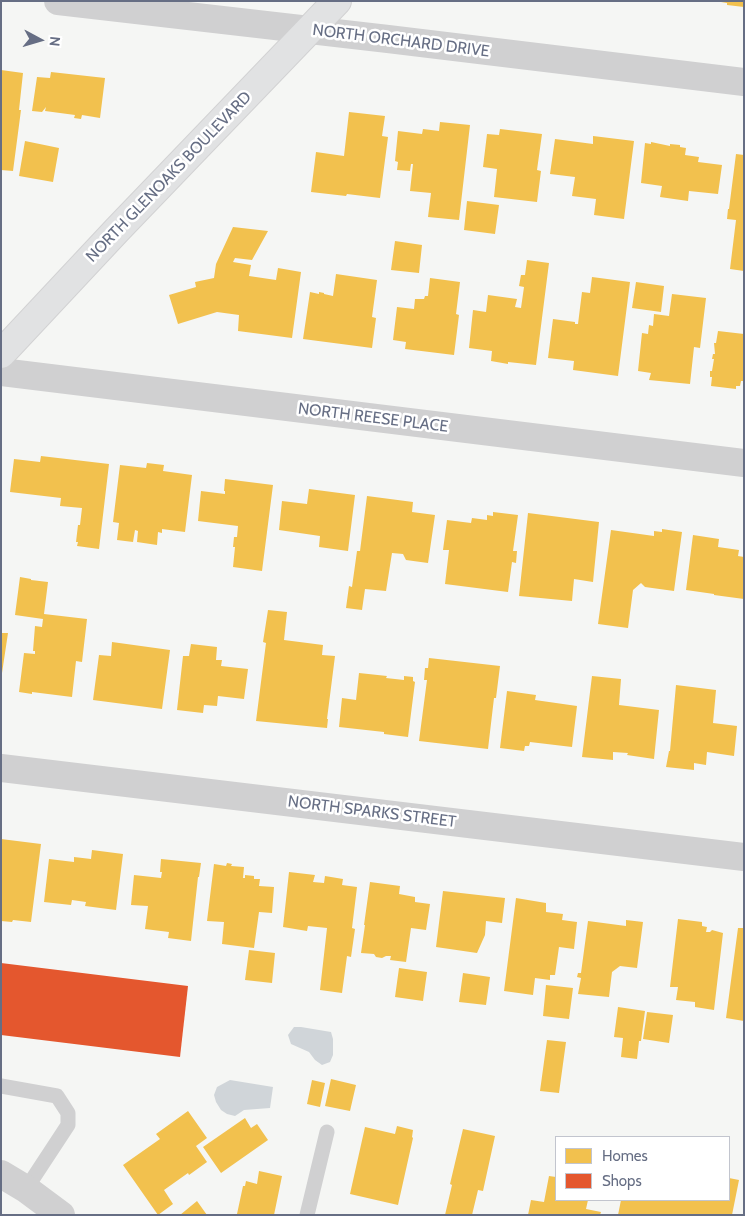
<!DOCTYPE html>
<style>
body{margin:0}
#map{position:relative;width:745px;height:1216px;overflow:hidden;background:#f5f6f4;font-family:Cabin,sans-serif}
canvas{display:block}
.frame{position:absolute;inset:0;border:2px solid #666e84;pointer-events:none}
.legend{position:absolute;left:555px;top:1136px;width:175px;height:65px;box-sizing:border-box;background:#fff;border:1px solid #c2c5ce;margin:0;padding:6px 9px;list-style:none;font-size:15px;color:#666e84}
.legend li{display:flex;align-items:center;gap:10px;height:25px}
.legend b{width:25px;border:1px solid #c2c5ce}
.north{position:absolute;left:15px;top:15px;width:50px;height:50px;-webkit-text-stroke:4px #fff;paint-order:stroke;rotate:96deg;font-size:14px;font-weight:700;line-height:20px;text-align:center;color:#666e84}
.north::after{content:'';display:block;margin:auto;width:18px;height:22px;background:#666e84;clip-path:polygon(50% 0,100% 100%,50% 72%,0 100%)}
</style>
<div id="map">
<canvas width="745" height="1216"></canvas>
<div class="frame"></div>
<ul class="legend">
<li><b style="height:14px;background:#f2c14e"></b>Homes</li>
<li><b style="height:14px;background:#e4572e"></b>Shops</li>
</ul>
<div class="north">N</div>
</div>
<script>
const ctx = document.querySelector('canvas').getContext('2d');
ctx.lineJoin = 'round';
function paint(path, color) { ctx.fillStyle = color; ctx.fill(path, 'evenodd'); }
const toPath = rows => new Path2D(rows.map(r => 'M' + r).join(''));
function stroke(path, color, width, dash) { ctx.strokeStyle = color; ctx.lineWidth = width; ctx.lineCap = dash ? 'butt' : 'round'; ctx.setLineDash(dash || []); ctx.stroke(path); }
function drawText(font, color, halo, rows, align = 'center') {
  ctx.font = font + ' Cabin,sans-serif'; ctx.lineWidth = 5; ctx.setLineDash([]); ctx.textBaseline = 'middle'; ctx.strokeStyle = halo; ctx.fillStyle = color; for (const [text, x, y, turn = 0] of rows) {
    ctx.save(); ctx.translate(x, y); ctx.rotate((+turn || 0) * Math.PI / 180); ctx.textAlign = isNaN(turn) ? turn : align; if (halo) ctx.strokeText(text, 0, 0); ctx.fillText(text, 0, 0); ctx.restore();
  }
}
paint(toPath([
 [294,1027,301,1027,331,1032,333,1039,333,1055,330,1062,322,1065,315,1060,309,1052,291,1044,288,1035],
 [230,1080,273,1087,270,1108,244,1110,235,1116,227,1114,221,1110,216,1102,214,1095,217,1087]
]), '#d0d5d9');
paint(toPath([
 [721,1,744,1,744,7,727,5,727,3,721,2],
 [1,70,23,73,19,110,21,110,13,171,1,170],
 [51,72,105,78,100,118,82,115,81,119,74,118,75,115,45,111,46,107,42,112,32,111,37,77,50,78],
 [349,112,385,116,382,136,388,137,380,198,347,194,346,196,311,192,316,152,344,156],
 [440,122,470,125,459,220,428,217,431,193,410,191,413,164,411,164,410,171,397,170,398,162,395,161,398,131,422,134,423,129,439,131],
 [500,129,542,134,537,170,541,171,537,202,494,197,497,169,483,167,487,134,499,135],
 [593,136,634,141,624,219,594,215,596,199,572,196,575,177,550,174,555,139,593,144],
 [25,141,59,148,53,182,19,176],
 [651,142,670,146,670,144,680,145,680,147,686,148,685,155,699,157,698,162,722,165,718,194,689,191,688,201,660,197,662,186,641,183,645,143,651,144],
 [736,154,744,155,744,271,730,269,736,220,727,219,728,209,729,209],
 [467,201,499,205,495,234,464,230],
 [233,227,268,231,252,260,235,258,233,262,251,265,249,276,276,280,278,268,301,272,292,338,238,331,239,315,217,312,178,324,169,295,196,287,195,282,214,278,216,264],
 [395,241,422,245,419,273,391,270],
 [527,260,549,263,536,365,508,362,508,364,491,361,492,351,469,348,473,310,486,312,488,295,517,299,515,307,521,308,524,287,519,286,521,275,525,275],
 [336,274,377,280,372,317,376,318,372,348,303,339,310,292,319,294,319,292,324,293,324,294,333,296],
 [592,277,630,282,618,376,573,370,574,361,548,358,553,319,575,322,575,324,578,324,582,292,590,293],
 [430,278,460,282,456,314,459,315,454,355,405,349,406,342,393,340,397,307,414,309,415,299,424,299,425,296,428,296],
 [636,282,664,286,661,312,632,308],
 [672,294,706,298,700,348,694,347,690,384,649,380,651,373,638,371,642,333,648,334,649,325,653,326,654,314,669,316],
 [718,331,744,334,744,381,741,381,740,386,736,386,736,389,711,386,712,377,710,377,710,371,712,371,714,359,712,359,713,354,715,354,714,343,716,343],
 [41,456,109,464,99,549,77,546,78,542,76,542,78,525,80,525,82,508,60,506,61,498,10,492,14,459,40,462],
 [147,463,164,465,163,471,192,475,185,532,162,529,162,533,158,532,157,545,137,542,138,531,135,530,133,542,117,540,119,523,113,522,120,465,146,468],
 [225,479,273,485,262,571,233,567,235,547,233,547,234,537,237,537,238,526,198,521,201,491,225,494,225,491,224,491],
 [309,489,355,495,348,551,319,547,320,536,279,530,282,501,307,504],
 [367,496,413,502,412,512,435,515,428,563,406,560,403,554,392,553,386,591,365,589,362,610,346,608,349,586,352,587,357,551,360,551],
 [493,512,518,515,513,551,517,551,516,563,512,562,508,592,445,584,449,550,443,550,447,520,471,523,472,518,487,520,487,515,493,516],
 [528,513,599,522,593,582,574,579,572,601,519,596],
 [662,529,682,532,674,591,645,587,641,583,633,590,628,628,598,624,611,530,654,536,654,531,662,532],
 [693,535,719,539,718,547,739,550,738,556,744,557,744,599,714,595,714,594,686,590],
 [20,577,31,579,31,580,48,582,44,614,87,619,82,662,76,661,72,697,32,692,32,694,19,692,24,653,35,654,35,651,33,651,35,626,42,627,43,619,15,615],
 [268,610,287,612,284,640,323,645,322,655,335,656,327,719,328,719,327,728,256,721,266,643,263,642],
 [1,633,8,633,2,673,1,672],
 [112,642,170,650,162,709,93,700,99,655,111,656],
 [191,644,217,647,216,660,222,660,221,666,248,669,244,699,218,696,217,706,204,705,203,713,177,710,183,656,189,656],
 [429,658,500,666,496,698,494,698,488,749,419,741,427,680,424,680,425,668,428,668],
 [359,673,387,676,386,678,404,680,404,676,413,677,413,681,415,682,408,737,384,734,384,732,339,727,342,698,356,700],
 [592,676,621,679,619,705,659,710,654,759,627,755,628,753,613,752,613,760,582,757],
 [676,685,716,690,713,723,737,726,734,756,707,752,706,765,694,763,694,770,666,767,669,751,670,751],
 [507,691,536,695,535,700,577,706,572,747,530,742,529,746,525,746,524,751,500,748],
 [1,839,41,844,31,922,13,920,12,922,1,921],
 [92,850,123,854,116,910,85,906,86,902,72,900,71,905,44,902,49,859,74,862,74,857,91,859],
 [161,859,201,863,199,877,198,877,191,941,168,938,169,932,145,929,148,906,131,905,134,875,161,878,162,872,160,872],
 [227,863,232,864,231,866,244,867,243,878,245,878,245,875,254,876,254,879,260,879,259,886,274,887,272,913,259,912,254,948,222,944,224,922,207,921,214,864,226,866],
 [289,872,315,875,313,882,324,883,325,876,343,879,342,885,357,887,352,928,355,929,351,957,347,956,342,993,320,990,327,928,308,926,307,931,283,927],
 [370,882,400,886,399,894,415,897,415,902,430,904,426,930,411,928,406,962,390,960,391,956,386,956,382,958,376,957,374,954,361,953,365,925,364,925],
 [443,891,505,898,502,923,486,921,485,935,477,953,436,947],
 [516,898,546,903,546,912,563,914,562,920,577,922,574,949,559,947,555,975,550,975,550,980,535,978,533,995,504,991],
 [678,919,702,922,702,926,707,927,706,932,710,932,712,930,723,933,714,1010,695,1007,695,1002,676,1000,678,987,670,987],
 [626,920,643,922,637,968,620,966,612,972,609,997,578,994,581,978,577,977,578,973,581,973,588,921,626,926],
 [738,928,744,928,744,1021,726,1018],
 [249,950,275,953,272,983,245,980],
 [399,968,427,972,423,1001,395,997],
 [463,973,490,977,486,1005,459,1002],
 [546,985,573,988,569,1019,543,1016],
 [618,1007,645,1011,641,1041,639,1041,637,1059,621,1057,623,1038,614,1037],
 [647,1012,673,1015,669,1043,643,1039],
 [547,1040,566,1042,559,1093,540,1091],
 [331,1079,356,1085,350,1111,325,1106],
 [312,1080,325,1083,320,1107,307,1104],
 [188,1111,207,1138,196,1146,207,1162,189,1175,188,1173,164,1190,173,1204,158,1215,123,1165,160,1139,156,1134],
 [245,1118,251,1128,257,1124,268,1140,221,1173,203,1147],
 [397,1126,413,1130,412,1137,413,1138,398,1205,350,1194,365,1127,395,1134],
 [463,1129,495,1136,483,1191,478,1190,472,1215,445,1215,452,1185,450,1184],
 [259,1171,282,1176,274,1215,237,1214,243,1186,245,1186,246,1181,257,1184],
 [549,1176,556,1177,556,1200,588,1200,586,1209,601,1212,600,1215,528,1215,531,1200,544,1202],
 [729,1178,739,1180,732,1215,618,1215,621,1200,729,1200],
 [197,1201,207,1215,180,1215]
]), '#f2c14e');
paint(toPath([
 [1,963,188,986,180,1057,1,1035]
]), '#e4572e');
const secondary = toPath([
 [1,354,117,230,337,1]
]);
stroke(secondary, '#d2d2d3', 30);
stroke(toPath([
 [1,1086,57,1096,68,1113,68,1125,26,1189],
 [307,1215,327,1132]
]), '#d0d0d1', 15);
stroke(toPath([
 [58,1,388,39,744,82],
 [1,372,744,463],
 [1,768,744,857],
 [1,1174,26,1189,61,1215]
]), '#d0d0d1', 28);
stroke(secondary, '#e1e2e3', 28);
drawText('16px', '#666e84', '#fff', [
 ["NORTH ORCHARD DRIVE",401,41,7],
 ["NORTH GLENOAKS BOULEVARD",169,177,-46],
 ["NORTH REESE PLACE",373,418,7],
 ["NORTH SPARKS STREET",372,812,7]
]);
</script>
